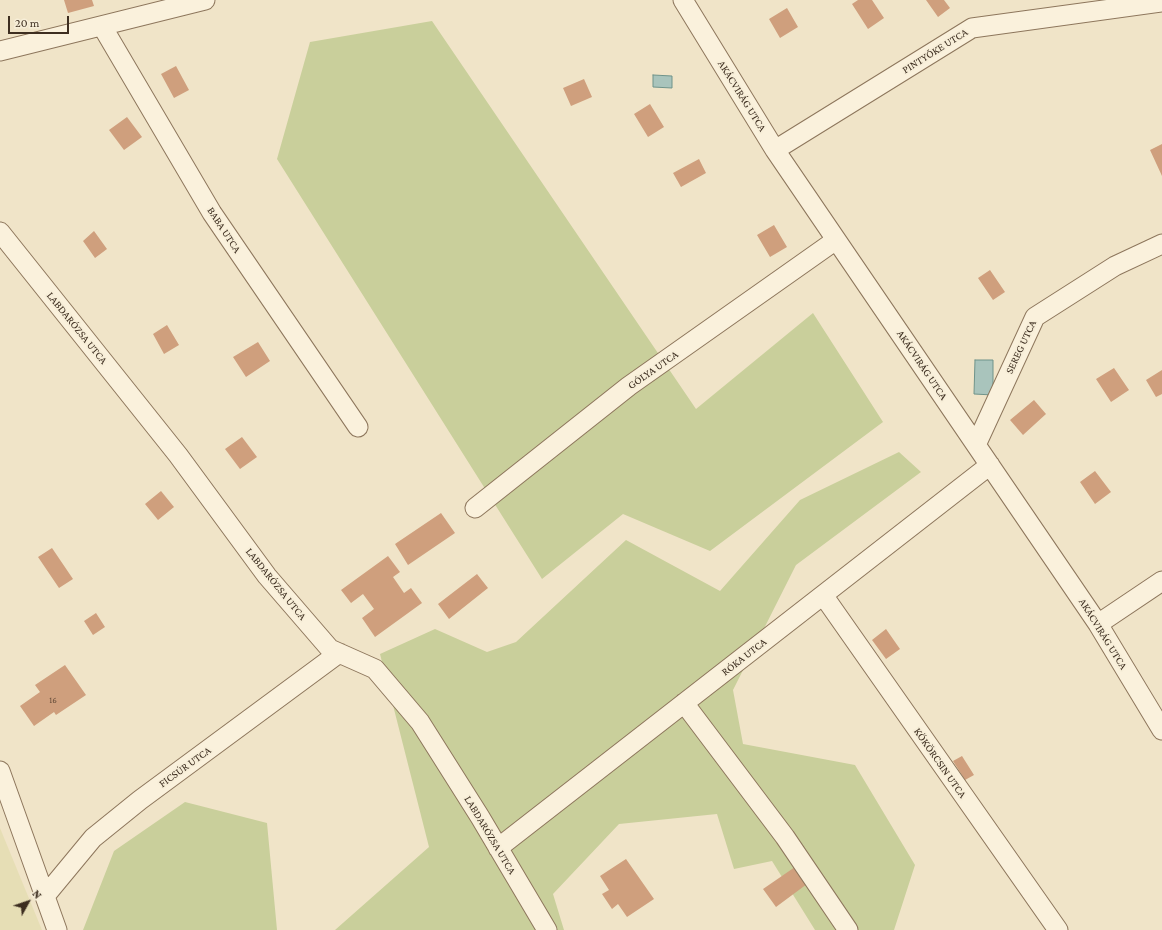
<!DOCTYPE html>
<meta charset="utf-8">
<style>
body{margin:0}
#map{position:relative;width:1162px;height:930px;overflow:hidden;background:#f0e4c8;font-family:"Crimson Pro",serif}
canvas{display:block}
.north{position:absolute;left:8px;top:882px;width:40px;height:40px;-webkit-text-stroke:3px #f7eed8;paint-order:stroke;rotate:50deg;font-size:11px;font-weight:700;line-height:16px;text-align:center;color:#3d2e20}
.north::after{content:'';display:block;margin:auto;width:14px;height:18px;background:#3d2e20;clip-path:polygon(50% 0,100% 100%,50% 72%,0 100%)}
.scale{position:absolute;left:8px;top:16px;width:61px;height:18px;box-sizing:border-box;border:2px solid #3d2e20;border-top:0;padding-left:5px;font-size:12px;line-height:14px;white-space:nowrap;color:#3d2e20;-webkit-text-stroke:3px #f7eed8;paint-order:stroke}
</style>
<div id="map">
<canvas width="1162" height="930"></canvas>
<div class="north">N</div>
<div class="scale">20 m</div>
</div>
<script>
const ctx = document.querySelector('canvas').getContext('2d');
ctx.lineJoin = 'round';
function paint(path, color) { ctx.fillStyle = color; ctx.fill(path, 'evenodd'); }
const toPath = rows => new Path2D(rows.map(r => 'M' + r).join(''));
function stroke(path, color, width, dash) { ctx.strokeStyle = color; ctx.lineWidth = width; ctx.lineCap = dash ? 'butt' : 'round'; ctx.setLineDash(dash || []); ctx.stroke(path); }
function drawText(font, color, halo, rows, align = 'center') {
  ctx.font = font + ' "Crimson Pro",serif'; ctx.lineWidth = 3.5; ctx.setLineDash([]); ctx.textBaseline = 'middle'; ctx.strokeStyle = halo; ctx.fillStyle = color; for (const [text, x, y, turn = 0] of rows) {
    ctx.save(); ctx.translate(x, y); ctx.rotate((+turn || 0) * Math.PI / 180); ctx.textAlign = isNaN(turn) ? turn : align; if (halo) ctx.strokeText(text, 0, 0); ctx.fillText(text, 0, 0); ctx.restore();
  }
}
paint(toPath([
 [0,828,42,930,0,930]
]), '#e6deb5');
paint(toPath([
 [432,21,696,409,813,313,883,422,710,551,623,514,542,579,277,159,310,42],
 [899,452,921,472,796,565,733,690,743,744,855,765,915,865,894,930,815,930,772,861,734,869,717,814,619,824,553,894,564,930,335,930,429,847,380,654,435,629,487,652,516,642,626,540,720,591,800,500],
 [185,802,267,823,277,930,83,930,114,851]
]), '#c9cf9b');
const water = toPath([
 [653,75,672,76,672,88,653,87,653,75],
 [975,360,993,360,993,395,974,394,975,360]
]);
paint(water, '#a9c4bc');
stroke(water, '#6f938a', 1);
paint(toPath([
 [64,0,92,0,94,6,68,13],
 [858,0,872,0,884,18,868,29,852,4],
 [926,0,944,0,950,8,938,17],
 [787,8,798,27,780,38,769,19],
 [176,66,189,90,174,98,161,74],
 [584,79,592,97,571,106,563,88],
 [650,104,664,127,648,137,634,114],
 [127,117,142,137,124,150,109,130],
 [1162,144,1162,176,1150,150],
 [699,159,706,173,681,187,673,173],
 [774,225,787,247,770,257,757,235],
 [94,231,107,249,95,258,83,241],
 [990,270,1005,292,993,300,978,278],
 [167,325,179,345,164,354,153,334],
 [258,342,270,361,246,377,233,357],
 [1114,368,1129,390,1111,402,1096,379],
 [1162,370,1162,394,1156,397,1146,380],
 [1034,400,1046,414,1023,435,1010,420],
 [242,437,257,457,240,469,225,449],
 [1095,471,1111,492,1095,504,1080,482],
 [161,491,174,507,158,520,145,504],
 [441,513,455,533,408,565,395,544],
 [52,548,73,579,59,588,38,557],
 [388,556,400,572,393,577,404,593,411,588,422,603,375,637,362,618,374,609,363,594,351,603,341,590],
 [477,574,488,588,449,619,438,604],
 [96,613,105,627,93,635,84,621],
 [886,629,900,649,886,659,872,640],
 [65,665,86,695,56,715,54,712,34,726,20,706,40,692,35,685],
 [962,756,974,775,965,780,953,761],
 [626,859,654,899,627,917,618,904,612,909,602,894,609,890,600,876],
 [795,867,807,884,776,907,763,889]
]), '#cf9f7d');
const minor = toPath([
 [683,0,775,150,1098,624,1162,730],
 [102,26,212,213,358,427],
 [0,51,205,0],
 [775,150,972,28,1162,2],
 [0,232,178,455,267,576,330,649,375,669,420,722,480,817,547,930],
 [976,445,1035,317,1115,266,1162,244],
 [475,508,629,386,836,240],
 [823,595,1058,930],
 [1098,624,1162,581],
 [684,703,785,837,848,930],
 [0,771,57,930],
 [498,848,990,465],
 [45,896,93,838,140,800,339,653]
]);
stroke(minor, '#8d765c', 21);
stroke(minor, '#faf1dc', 19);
drawText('9px', '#624a37', null, [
 ["16",53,700]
]);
drawText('11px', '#3d2e20', '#f7eed8', [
 ["PINTYŐKE UTCA",935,51,-32],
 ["AKÁCVIRÁG UTCA",742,96,58],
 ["BABA UTCA",224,230,57],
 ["LABDARÓZSA UTCA",77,328,51],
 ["SEREG UTCA",1021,347,-65],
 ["AKÁCVIRÁG UTCA",922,365,56],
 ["GÓLYA UTCA",653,370,-35],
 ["LABDARÓZSA UTCA",276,584,51],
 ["AKÁCVIRÁG UTCA",1103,634,58],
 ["RÓKA UTCA",744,657,-38],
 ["KÖKÖRCSIN UTCA",940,763,55],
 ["FICSÚR UTCA",185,767,-36],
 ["LABDARÓZSA UTCA",490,835,59]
]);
</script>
